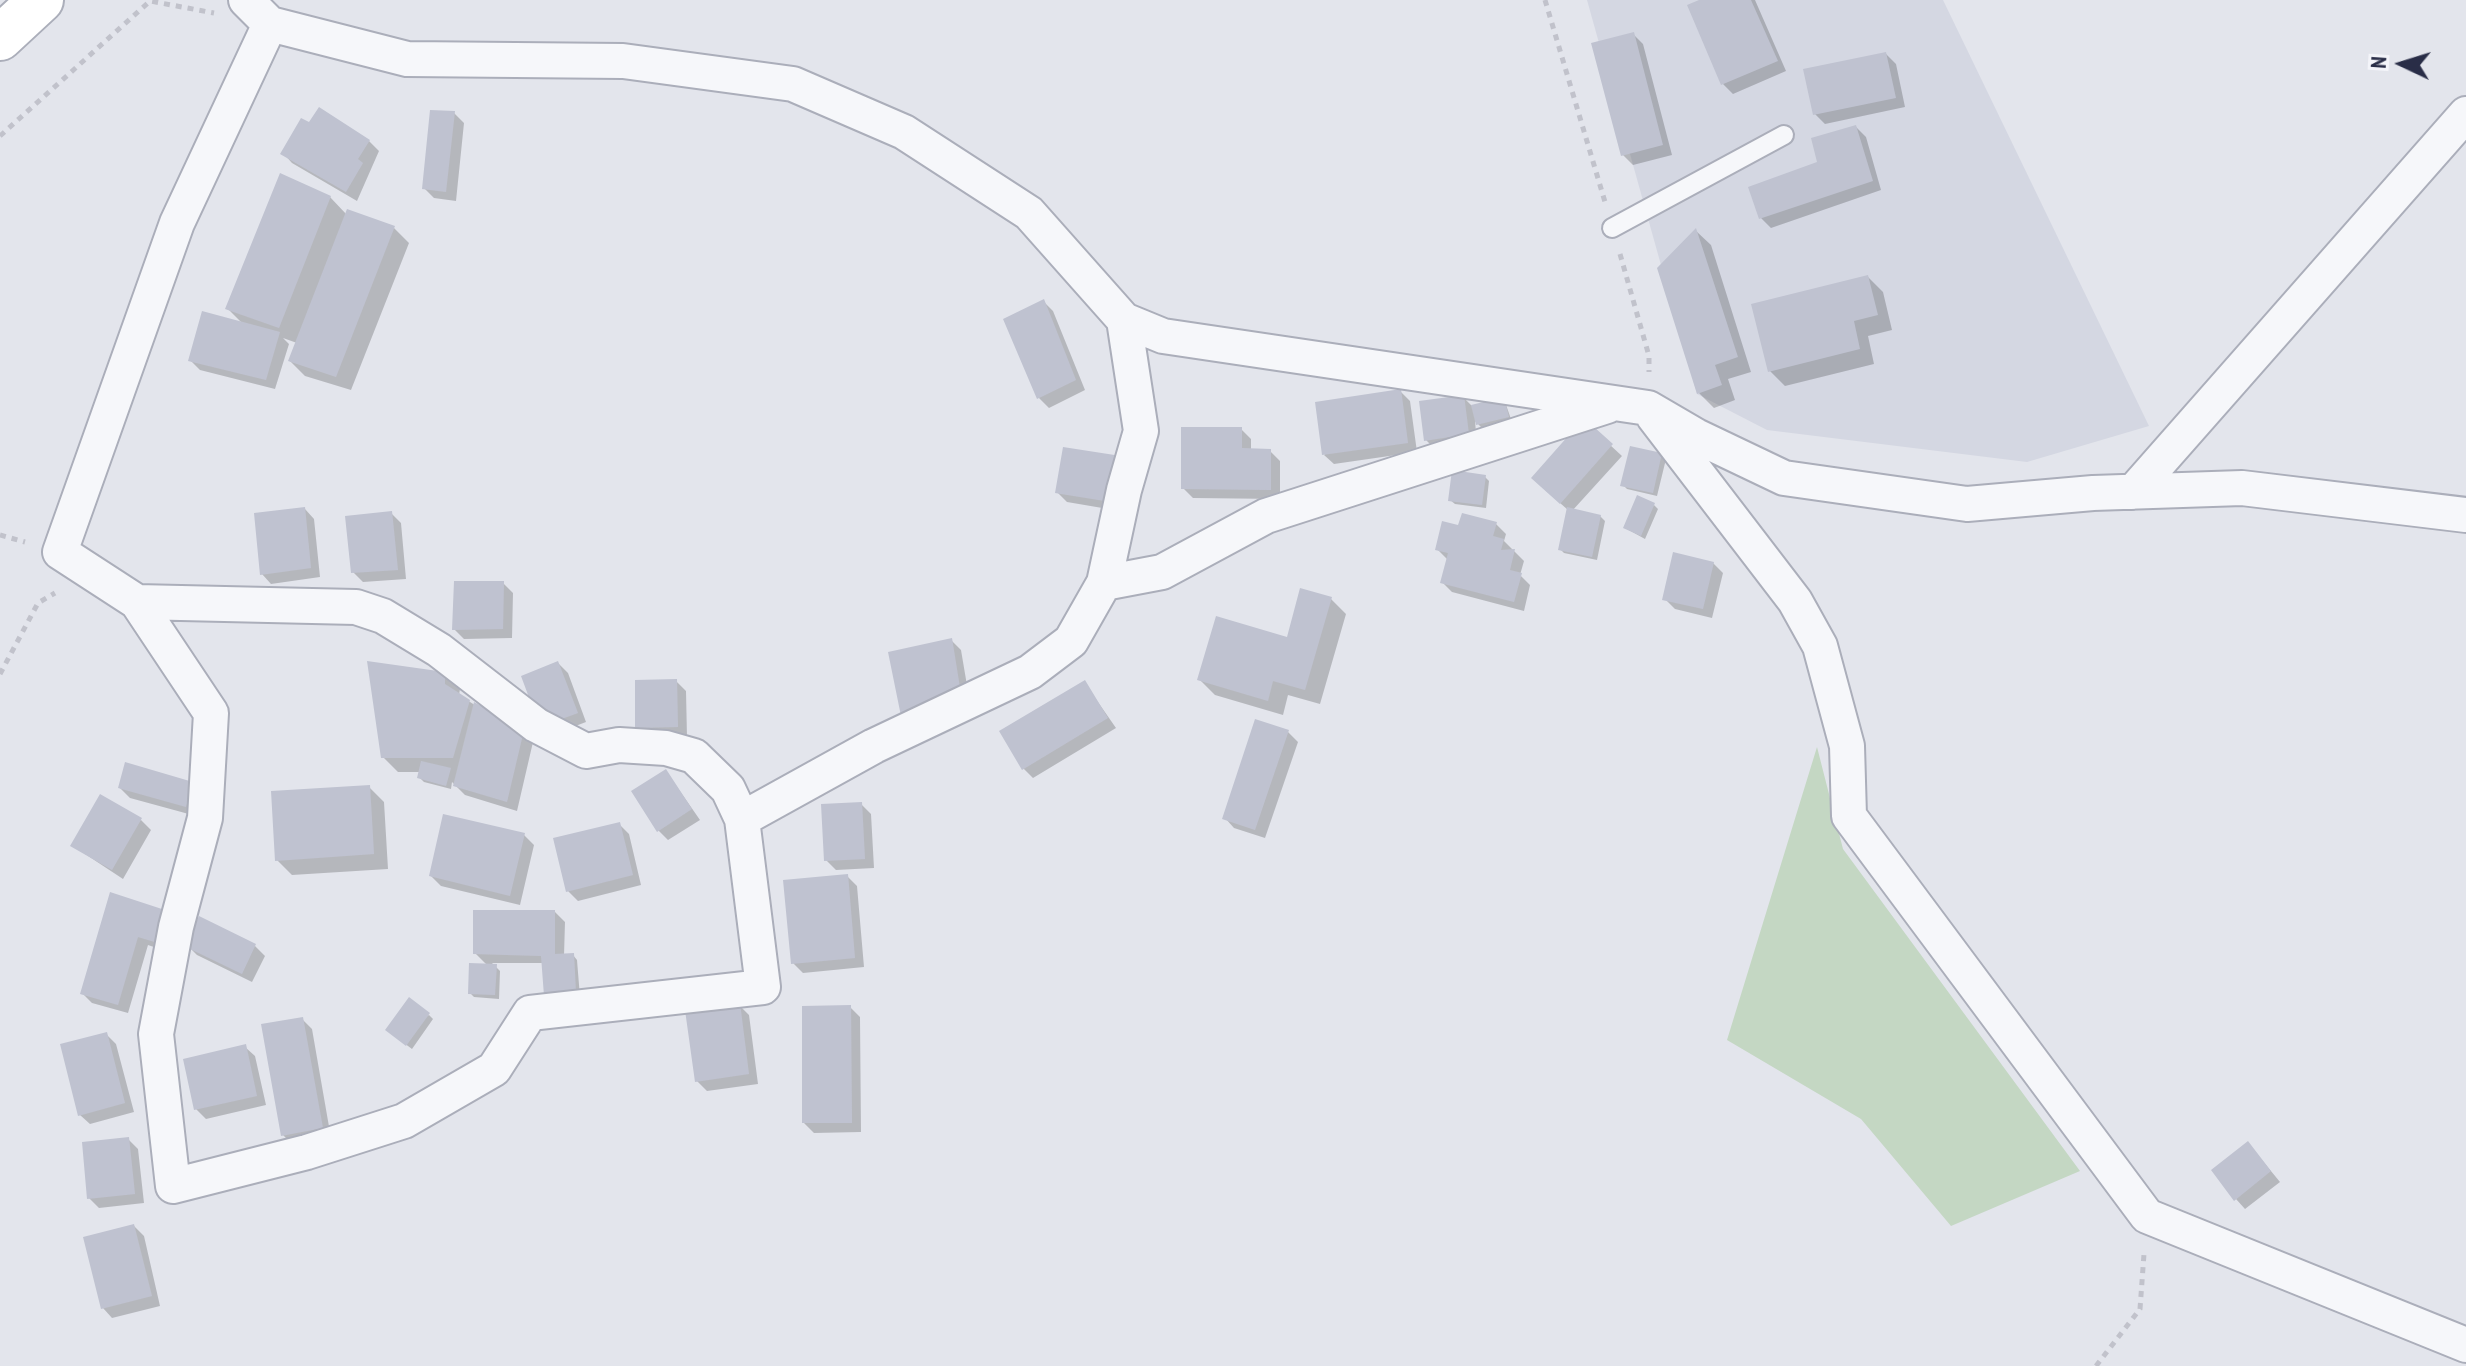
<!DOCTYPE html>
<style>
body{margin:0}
#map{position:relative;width:2466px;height:1366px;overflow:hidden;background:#e3e5ec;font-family:"PT Sans Narrow",sans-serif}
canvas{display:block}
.north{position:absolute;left:2362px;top:24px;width:80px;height:80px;-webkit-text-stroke:6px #f3f4f9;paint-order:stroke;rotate:274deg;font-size:22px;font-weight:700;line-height:32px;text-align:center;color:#292d47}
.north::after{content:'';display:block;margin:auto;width:28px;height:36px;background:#292d47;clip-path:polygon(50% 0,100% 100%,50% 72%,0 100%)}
</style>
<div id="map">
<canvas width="2466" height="1366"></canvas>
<div class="north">N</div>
</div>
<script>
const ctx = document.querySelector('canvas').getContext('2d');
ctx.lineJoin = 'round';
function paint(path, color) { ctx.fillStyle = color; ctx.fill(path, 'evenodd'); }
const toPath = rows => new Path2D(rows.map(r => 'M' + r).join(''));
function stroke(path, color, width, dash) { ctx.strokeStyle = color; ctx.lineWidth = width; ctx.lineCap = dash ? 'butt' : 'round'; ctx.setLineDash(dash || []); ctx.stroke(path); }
paint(toPath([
 [1587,0,1943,0,2149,426,2027,462,1767,430,1697,394]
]), '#d4d7e2');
paint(toPath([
 [1817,747,1843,849,2080,1171,1951,1226,1861,1119,1727,1040]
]), '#c4d7c3');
paint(toPath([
 [1704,0,1755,0,1786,71,1733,94,1723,84],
 [1633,34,1643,44,1672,155,1633,165,1623,155],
 [1886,54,1896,64,1905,107,1825,124,1815,114],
 [454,113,464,123,456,201,434,198,424,188],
 [1856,127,1866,137,1881,190,1771,228,1761,218],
 [369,141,379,151,357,201,292,163,283,153],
 [330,197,347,215,348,212,394,228,409,243,351,390,305,376,290,361,297,343,283,338,289,344,275,389,200,370,190,360,243,324,227,308],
 [1696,231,1711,245,1751,372,1728,379,1735,400,1714,408,1699,393],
 [1868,277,1883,292,1892,330,1868,336,1874,364,1785,386,1770,371],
 [1043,301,1053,311,1085,390,1049,408,1039,398],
 [1400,391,1410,401,1417,452,1334,464,1324,455],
 [1463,397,1473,407,1504,399,1512,422,1482,428,1475,421,1477,444,1436,450,1426,440],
 [1584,421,1622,456,1572,511,1600,516,1605,521,1597,560,1564,553,1560,549,1568,510,1543,488],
 [1241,429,1251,439,1251,450,1270,451,1280,461,1280,499,1193,498,1183,488],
 [1065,449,1120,511,1067,502,1057,492],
 [1661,454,1666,459,1657,496,1627,489,1623,485],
 [1485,477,1489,481,1486,508,1455,504,1450,500],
 [1653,504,1658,509,1645,539,1625,528],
 [305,509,314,519,320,577,271,584,262,574],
 [391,513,401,523,406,579,363,582,353,572],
 [1496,524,1506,534,1504,541,1524,561,1520,575,1530,585,1524,611,1452,592,1442,582,1447,559,1437,549,1460,528],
 [1713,563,1723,573,1712,618,1675,609,1665,599],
 [503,583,513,593,512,638,464,639,454,629],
 [1331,599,1346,614,1320,704,1288,695,1283,715,1215,695,1200,680,1288,639],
 [951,640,961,650,971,709,913,725],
 [558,663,568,673,586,722,552,735],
 [444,674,460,689,459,695,533,742,517,811,465,795,452,782,451,789,424,782,419,777,420,772,398,772,383,757],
 [676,681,686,691,687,737,647,737,637,727],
 [1084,682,1116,728,1033,778,1023,768],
 [1288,732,1298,742,1265,838,1234,828,1225,818],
 [666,771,700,820,668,840,658,830],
 [192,783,196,816,130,798,120,788],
 [369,787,384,802,388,869,292,875,277,860],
 [861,804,871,814,874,868,836,870,826,860],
 [141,820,151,830,123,879,73,846],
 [619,824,629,834,641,885,578,901,568,891],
 [524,835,534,845,520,905,441,886,431,876],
 [847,876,857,886,864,967,803,973,793,963],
 [111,895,168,952,148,945,128,1013,92,1003,82,993],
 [555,912,565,922,564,956,573,955,577,960,580,997,544,963,492,963,500,971,499,999,474,997,470,993,488,966,475,953],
 [187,945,255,946,265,956,252,982,197,955],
 [739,1005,749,1015,758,1084,707,1091,697,1081],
 [850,1007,860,1017,861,1132,814,1133,804,1123],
 [429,1015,433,1019,412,1049,392,1034],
 [302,1019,312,1029,331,1138,293,1145,283,1135],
 [106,1034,116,1044,134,1112,90,1124,80,1115],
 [245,1047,255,1056,266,1105,206,1119,196,1109],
 [128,1139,138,1149,144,1203,99,1208,89,1198],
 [2257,1154,2280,1182,2245,1209,2236,1199],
 [134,1226,144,1236,160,1306,112,1318,103,1308]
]), '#0003');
paint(toPath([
 [1699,0,1751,0,1778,61,1721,85,1687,5],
 [1634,32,1663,145,1621,156,1591,43],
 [1886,52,1896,98,1813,115,1803,69],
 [319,107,370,140,358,159,363,163,346,192,280,154,301,118,309,122],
 [430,110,455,111,446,192,422,189],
 [1856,125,1873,181,1759,219,1748,187,1817,162,1811,138],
 [280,173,331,196,279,328,225,309],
 [347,209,395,226,336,377,288,361],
 [1696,228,1738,357,1715,365,1722,385,1697,394,1657,268],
 [1868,275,1878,315,1854,321,1860,349,1768,372,1751,304],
 [1044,299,1076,380,1037,399,1003,319],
 [202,311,280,332,266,380,188,361],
 [1401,389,1408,443,1322,455,1315,402],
 [1464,395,1469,434,1424,441,1419,401],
 [1504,397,1509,417,1476,425,1471,405],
 [1584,418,1613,444,1560,504,1531,478],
 [1181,427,1242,427,1242,448,1271,449,1271,490,1181,489],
 [1630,446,1662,453,1653,493,1620,486],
 [1063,447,1121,456,1111,502,1055,493],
 [1452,470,1486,475,1482,505,1448,501],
 [1637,495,1655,503,1641,536,1623,528],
 [305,507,311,568,260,575,254,513],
 [1567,507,1601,515,1592,557,1558,550],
 [392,511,398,570,351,573,345,516],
 [1462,513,1497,522,1493,536,1504,539,1501,550,1515,549,1510,570,1522,573,1514,602,1440,583,1448,553,1435,550,1442,521,1458,525],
 [1673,552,1714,562,1703,609,1662,600],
 [454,581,504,581,503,629,452,630],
 [1300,588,1332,597,1305,690,1273,681,1268,701,1197,680,1216,616,1287,637],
 [952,638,962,700,901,716,888,652],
 [367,661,445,672,445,684,470,700,453,758,381,758],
 [558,661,578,713,540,727,521,676],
 [677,679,678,727,635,728,635,680],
 [1085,680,1108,718,1022,770,999,731],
 [474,702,524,730,507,802,453,786],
 [1255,719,1289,730,1255,830,1222,819],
 [421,761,451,768,446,786,417,778],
 [125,762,193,782,186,807,118,788],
 [666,769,692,809,657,832,631,791],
 [370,785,374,854,275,861,271,791],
 [100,794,142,818,112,870,70,846],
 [862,802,865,859,824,861,821,804],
 [443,814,525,833,510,896,429,876],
 [620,822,633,875,566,892,553,838],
 [848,874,855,958,791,964,783,880],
 [110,892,168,911,158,943,138,937,118,1005,80,994],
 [473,910,555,910,555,954,574,953,576,993,544,996,541,956,473,954],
 [199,916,256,944,242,974,184,946],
 [469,963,497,964,495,995,468,994],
 [409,997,430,1013,406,1046,385,1030],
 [740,1003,749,1074,695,1082,685,1010],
 [851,1005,852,1123,802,1123,802,1006],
 [303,1017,323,1128,281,1136,261,1024],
 [107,1032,125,1103,78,1116,60,1044],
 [246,1044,257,1096,194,1110,183,1059],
 [129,1137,135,1194,87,1199,82,1142],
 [2248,1141,2271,1171,2234,1201,2211,1170],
 [134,1224,152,1296,101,1309,83,1237]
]), '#bfc2d0');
const lane = toPath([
 [1612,228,1784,135]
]);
const street = toPath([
 [246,0,270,24,407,59,623,61,793,84,904,132,1029,213,1124,320,1163,336,1648,408,1696,436,1784,478,1967,504,2093,493,2242,488,2466,515],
 [270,24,177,223,60,552,137,602,211,713,205,818,176,927,156,1034,173,1186,307,1152,404,1121,494,1069,530,1013,763,987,742,819,874,746,1030,672,1071,641,1104,583,1124,490,1141,431,1124,320],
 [1654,417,1795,601,1820,646,1847,746,1849,816,2147,1216,2466,1345],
 [2133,492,2466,114],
 [1104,583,1162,572,1266,516,1607,406],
 [137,602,356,607,383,616,439,650,536,725,586,751,619,745,666,748,694,756,728,789,742,819]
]);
const secondary = toPath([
 [0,38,41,0]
]);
stroke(lane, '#abaeba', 22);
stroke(street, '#abaeba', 38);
stroke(secondary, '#abaeba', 48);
stroke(toPath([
 [1545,0,1605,202],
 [0,136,150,1,214,13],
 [1620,254,1649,356,1649,372],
 [0,535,25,542],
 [0,674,38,603,55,593],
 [2096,1366,2140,1309,2144,1254]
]), '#c1c2cb', 5, [6, 6]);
stroke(lane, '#f6f7fa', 18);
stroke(street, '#f6f7fa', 34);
stroke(secondary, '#fff', 44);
</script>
